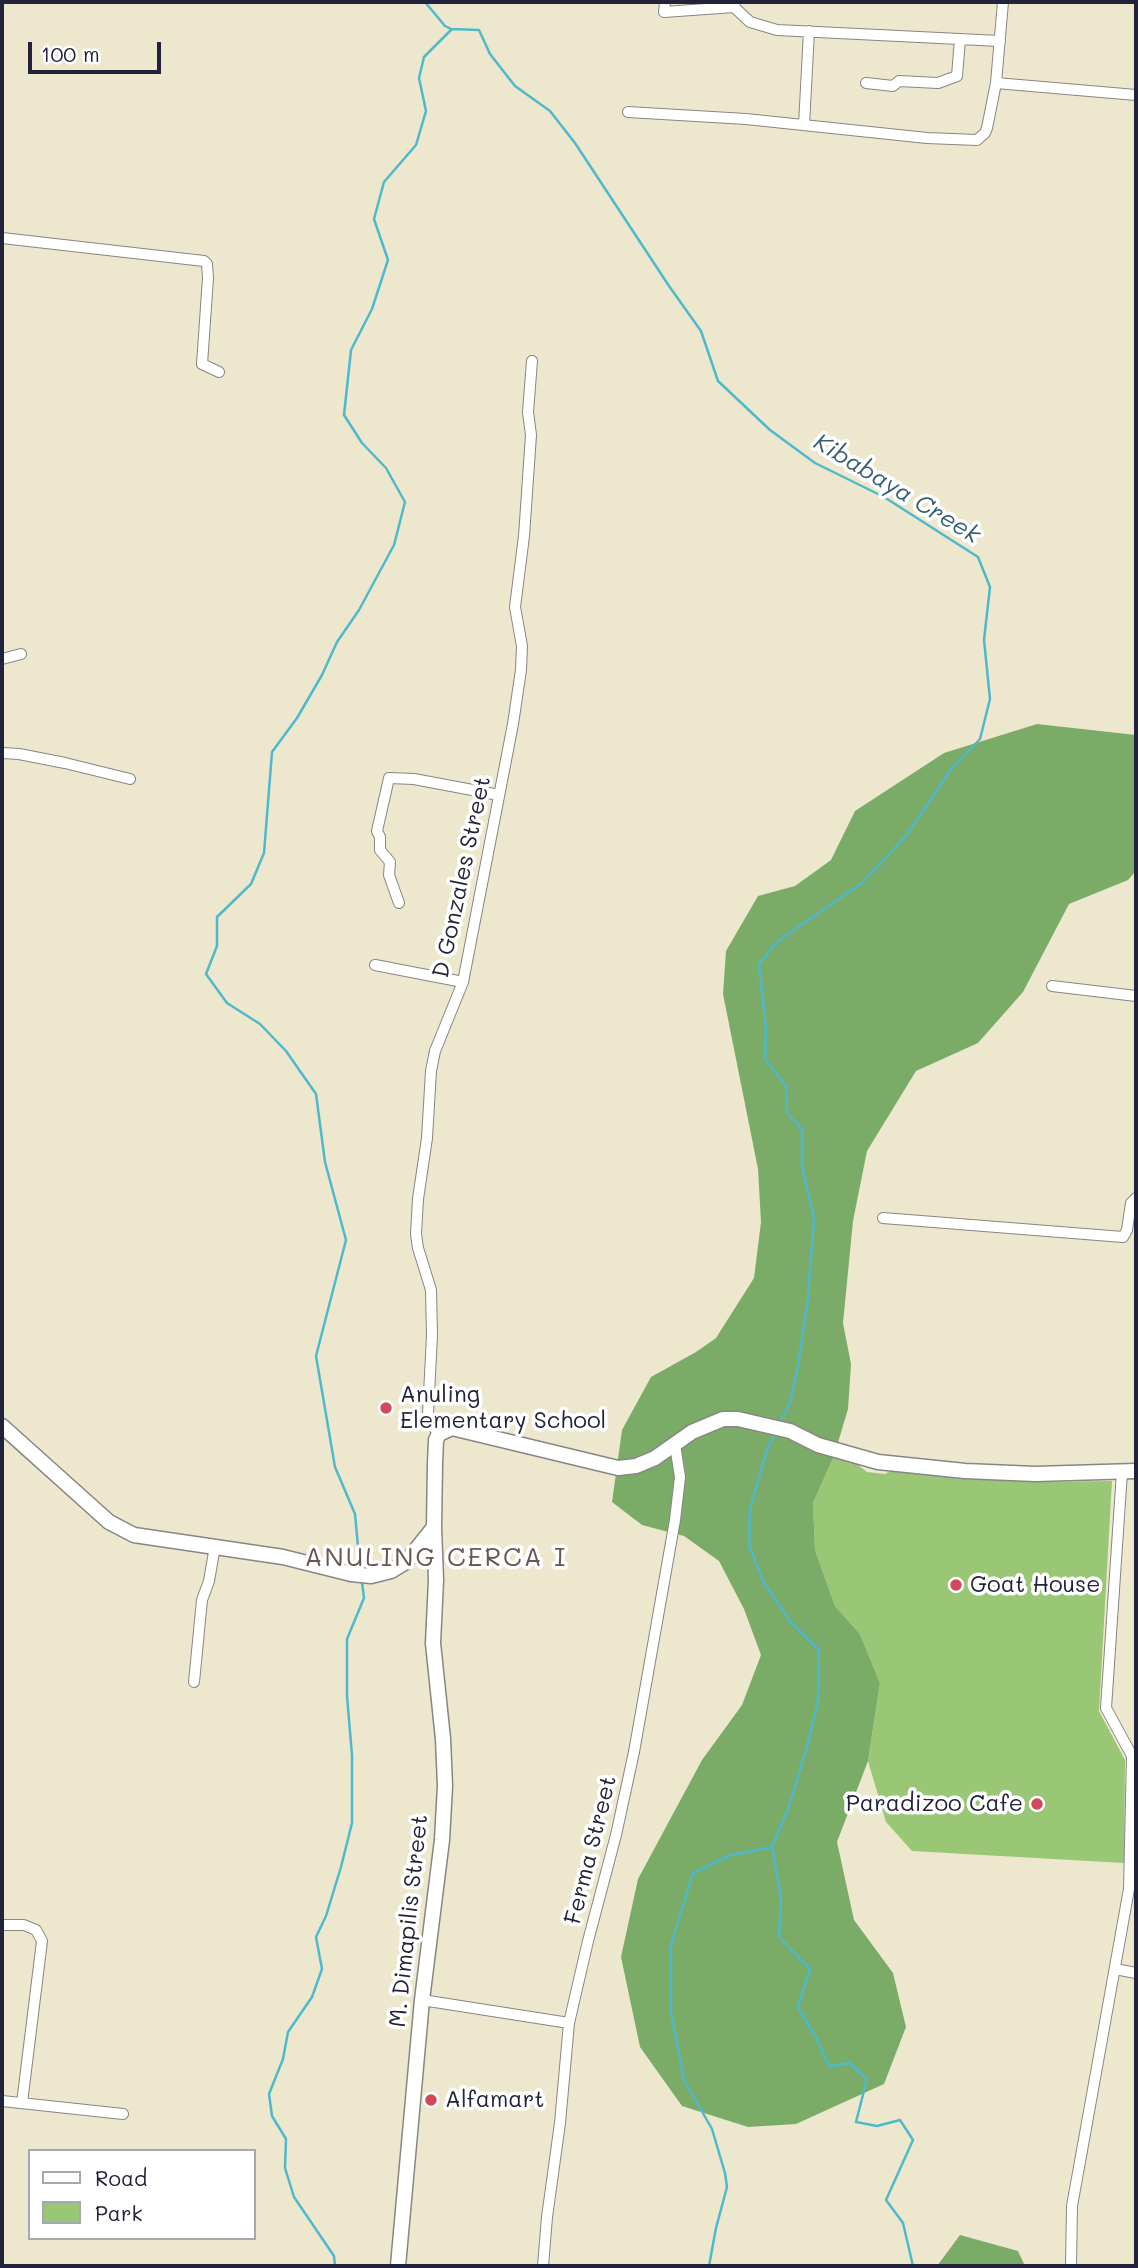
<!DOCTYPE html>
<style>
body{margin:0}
#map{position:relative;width:1138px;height:2268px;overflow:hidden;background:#ede8cd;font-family:Mali,sans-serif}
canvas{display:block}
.frame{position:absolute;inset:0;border:4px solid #22223b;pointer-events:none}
.legend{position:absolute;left:28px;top:2149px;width:228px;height:91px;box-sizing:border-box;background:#fff;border:2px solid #a7a7b1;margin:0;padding:9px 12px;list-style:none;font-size:21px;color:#22223b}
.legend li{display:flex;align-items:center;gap:14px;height:35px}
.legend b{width:35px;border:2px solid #a7a7b1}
.scale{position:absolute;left:28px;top:42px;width:133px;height:32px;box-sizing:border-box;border:4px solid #22223b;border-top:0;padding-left:9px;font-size:21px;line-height:24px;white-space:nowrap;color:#22223b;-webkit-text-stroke:5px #fff;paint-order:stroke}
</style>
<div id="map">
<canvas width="1138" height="2268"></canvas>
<div class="frame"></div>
<ul class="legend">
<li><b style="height:9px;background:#fff"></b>Road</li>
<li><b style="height:19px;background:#99c776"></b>Park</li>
</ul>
<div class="scale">100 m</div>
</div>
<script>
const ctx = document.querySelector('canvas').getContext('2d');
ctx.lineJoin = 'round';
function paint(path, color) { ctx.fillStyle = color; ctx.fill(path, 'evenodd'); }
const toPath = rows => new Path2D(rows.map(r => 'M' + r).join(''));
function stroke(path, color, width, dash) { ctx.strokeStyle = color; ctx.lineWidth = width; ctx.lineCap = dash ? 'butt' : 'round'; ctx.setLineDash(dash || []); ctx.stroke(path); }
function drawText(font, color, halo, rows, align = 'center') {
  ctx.font = font + ' Mali,sans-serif'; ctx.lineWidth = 7; ctx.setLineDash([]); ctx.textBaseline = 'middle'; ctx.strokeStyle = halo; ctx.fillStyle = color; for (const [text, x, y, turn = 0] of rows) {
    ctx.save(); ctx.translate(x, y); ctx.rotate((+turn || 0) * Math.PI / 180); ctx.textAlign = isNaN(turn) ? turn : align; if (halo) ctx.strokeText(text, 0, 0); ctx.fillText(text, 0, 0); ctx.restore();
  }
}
paint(toPath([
 [834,1456,853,1461,867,1472,885,1474,892,1470,1027,1482,1112,1481,1099,1711,1125,1760,1124,1863,912,1851,886,1822,868,1761,880,1683,860,1634,835,1606,815,1550,813,1503]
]), '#99c776');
paint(toPath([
 [1037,724,1136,735,1136,871,1128,880,1069,904,1023,992,978,1043,916,1071,867,1151,853,1221,843,1323,851,1364,848,1409,834,1456,813,1503,815,1550,835,1606,860,1634,880,1683,868,1761,837,1842,854,1920,893,1973,906,2027,884,2084,796,2124,748,2127,682,2106,640,2047,621,1957,638,1879,702,1760,742,1705,761,1655,744,1609,719,1561,684,1536,642,1525,612,1502,622,1430,651,1377,696,1352,716,1338,754,1278,761,1222,758,1169,723,994,726,951,758,896,795,886,831,860,855,811,944,753],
 [960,2235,1018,2251,1025,2266,937,2266]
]), '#7aac67');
stroke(toPath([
 [425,2,445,26,451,29,479,30,490,54,515,86,550,111,575,143,669,286,701,331,718,381,770,430,815,463,884,497,978,557,990,587,984,640,990,699,980,739,952,768,906,836,862,883,778,941,759,964,766,1029,765,1059,786,1086,787,1113,802,1129,802,1166,814,1218,808,1298,798,1366,790,1403,779,1424],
 [775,1433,767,1450,750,1509,749,1545,764,1583,789,1620,819,1650,818,1701,806,1751,788,1809,772,1847,781,1898,779,1937,810,1969,798,2007,818,2041,829,2066,850,2063,867,2079,856,2122,877,2126,900,2120,913,2140,886,2200,903,2223,913,2266],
 [360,1568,355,1514,335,1467,316,1356,346,1240,325,1162,316,1094,286,1051,260,1024,227,1003,206,974,217,946,217,917,251,884,264,853,272,752,297,718,322,675,337,642,359,610,394,545,405,502,386,468,362,443,344,415,351,350,372,309,388,260,374,219,384,182,416,145,426,111,419,78,424,57,451,30],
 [335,2266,334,2256,294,2197,285,2168,286,2139,272,2116,269,2094,283,2059,288,2032,312,1997,322,1969,316,1937,326,1916,341,1867,352,1823,352,1755,347,1696,347,1639,364,1598,362,1582],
 [709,2266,716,2228,727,2187,725,2173,712,2129,684,2080,671,2012,671,1945,693,1873,731,1855,772,1847]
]), '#4fb9cc', 2.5);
const minor = toPath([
 [665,2,664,12,734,7],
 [735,2,734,7,750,22,777,30,1000,41],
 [1003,2,996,83,1136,95],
 [866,83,893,86,899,81,938,83,957,76,960,39],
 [628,112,746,119,927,138,977,140,985,133,987,128,996,83],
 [804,125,809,31],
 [2,238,204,261,207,264,208,278,202,364,219,372],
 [2,659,21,654],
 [2,753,19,754,65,763,130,779],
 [399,903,389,875,390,862,380,850,380,837,377,831,389,778,414,779,499,795],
 [375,965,463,982],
 [1052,986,1136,996],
 [883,1218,1123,1237,1127,1230,1131,1203,1136,1198],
 [439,1434,430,1423,428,1414,432,1335,431,1290,418,1248,416,1234,418,1199,427,1138,431,1071,435,1051,463,982,513,724,521,670,522,646,515,607,524,536,531,435,528,412,532,361],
 [194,1682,202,1600,209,1581,215,1546],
 [2,1925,24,1925,36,1930,42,1941,22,2103],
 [1115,1969,1136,1973],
 [422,2000,569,2023],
 [2,2101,123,2114],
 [543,2266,547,2217,560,2123,569,2023,588,1941,616,1835,634,1752,675,1520,680,1477,675,1445],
 [1071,2266,1072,2206,1129,1889,1132,1756,1106,1708,1122,1472]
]);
const secondary = toPath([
 [2,1426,109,1522,134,1535,283,1557,351,1574,371,1576,391,1571,406,1562,434,1527],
 [398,2266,422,2000,442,1840,445,1786,443,1739,433,1643,436,1580,434,1527,435,1464,436,1440,439,1434,452,1428,618,1468,636,1466,655,1458,692,1432,711,1424,723,1419,738,1419,790,1431,818,1445,878,1462,965,1471,1035,1474,1136,1471]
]);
stroke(minor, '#888584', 12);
stroke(secondary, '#888584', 17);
stroke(minor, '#fff', 10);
stroke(secondary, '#fff', 14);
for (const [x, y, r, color] of [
 [386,1408,7,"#d1495b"],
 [956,1585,7,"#d1495b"],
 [1037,1804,7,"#d1495b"],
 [431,2100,7,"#d1495b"]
]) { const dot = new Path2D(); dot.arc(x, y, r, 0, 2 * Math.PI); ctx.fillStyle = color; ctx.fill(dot); stroke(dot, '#fff', 2.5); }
drawText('23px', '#22223b', '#fff', [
 ["D Gonzales Street",462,877,-78],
 ["Ferma Street",591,1850,-76],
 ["M. Dimapilis Street",409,1921,-84]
]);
drawText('23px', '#22223b', '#fff', [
 ["Anuling",400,1395],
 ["Elementary School",400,1421],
 ["Goat House",970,1585],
 ["Paradizoo Cafe",1023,1804,"right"],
 ["Alfamart",445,2100]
], 'left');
drawText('italic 24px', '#345e75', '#fff', [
 ["Kibabaya Creek",897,489,31]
]);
ctx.letterSpacing = '2px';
drawText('26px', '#685554', '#fff', [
 ["ANULING CERCA I",436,1558]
]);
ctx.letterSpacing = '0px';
</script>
